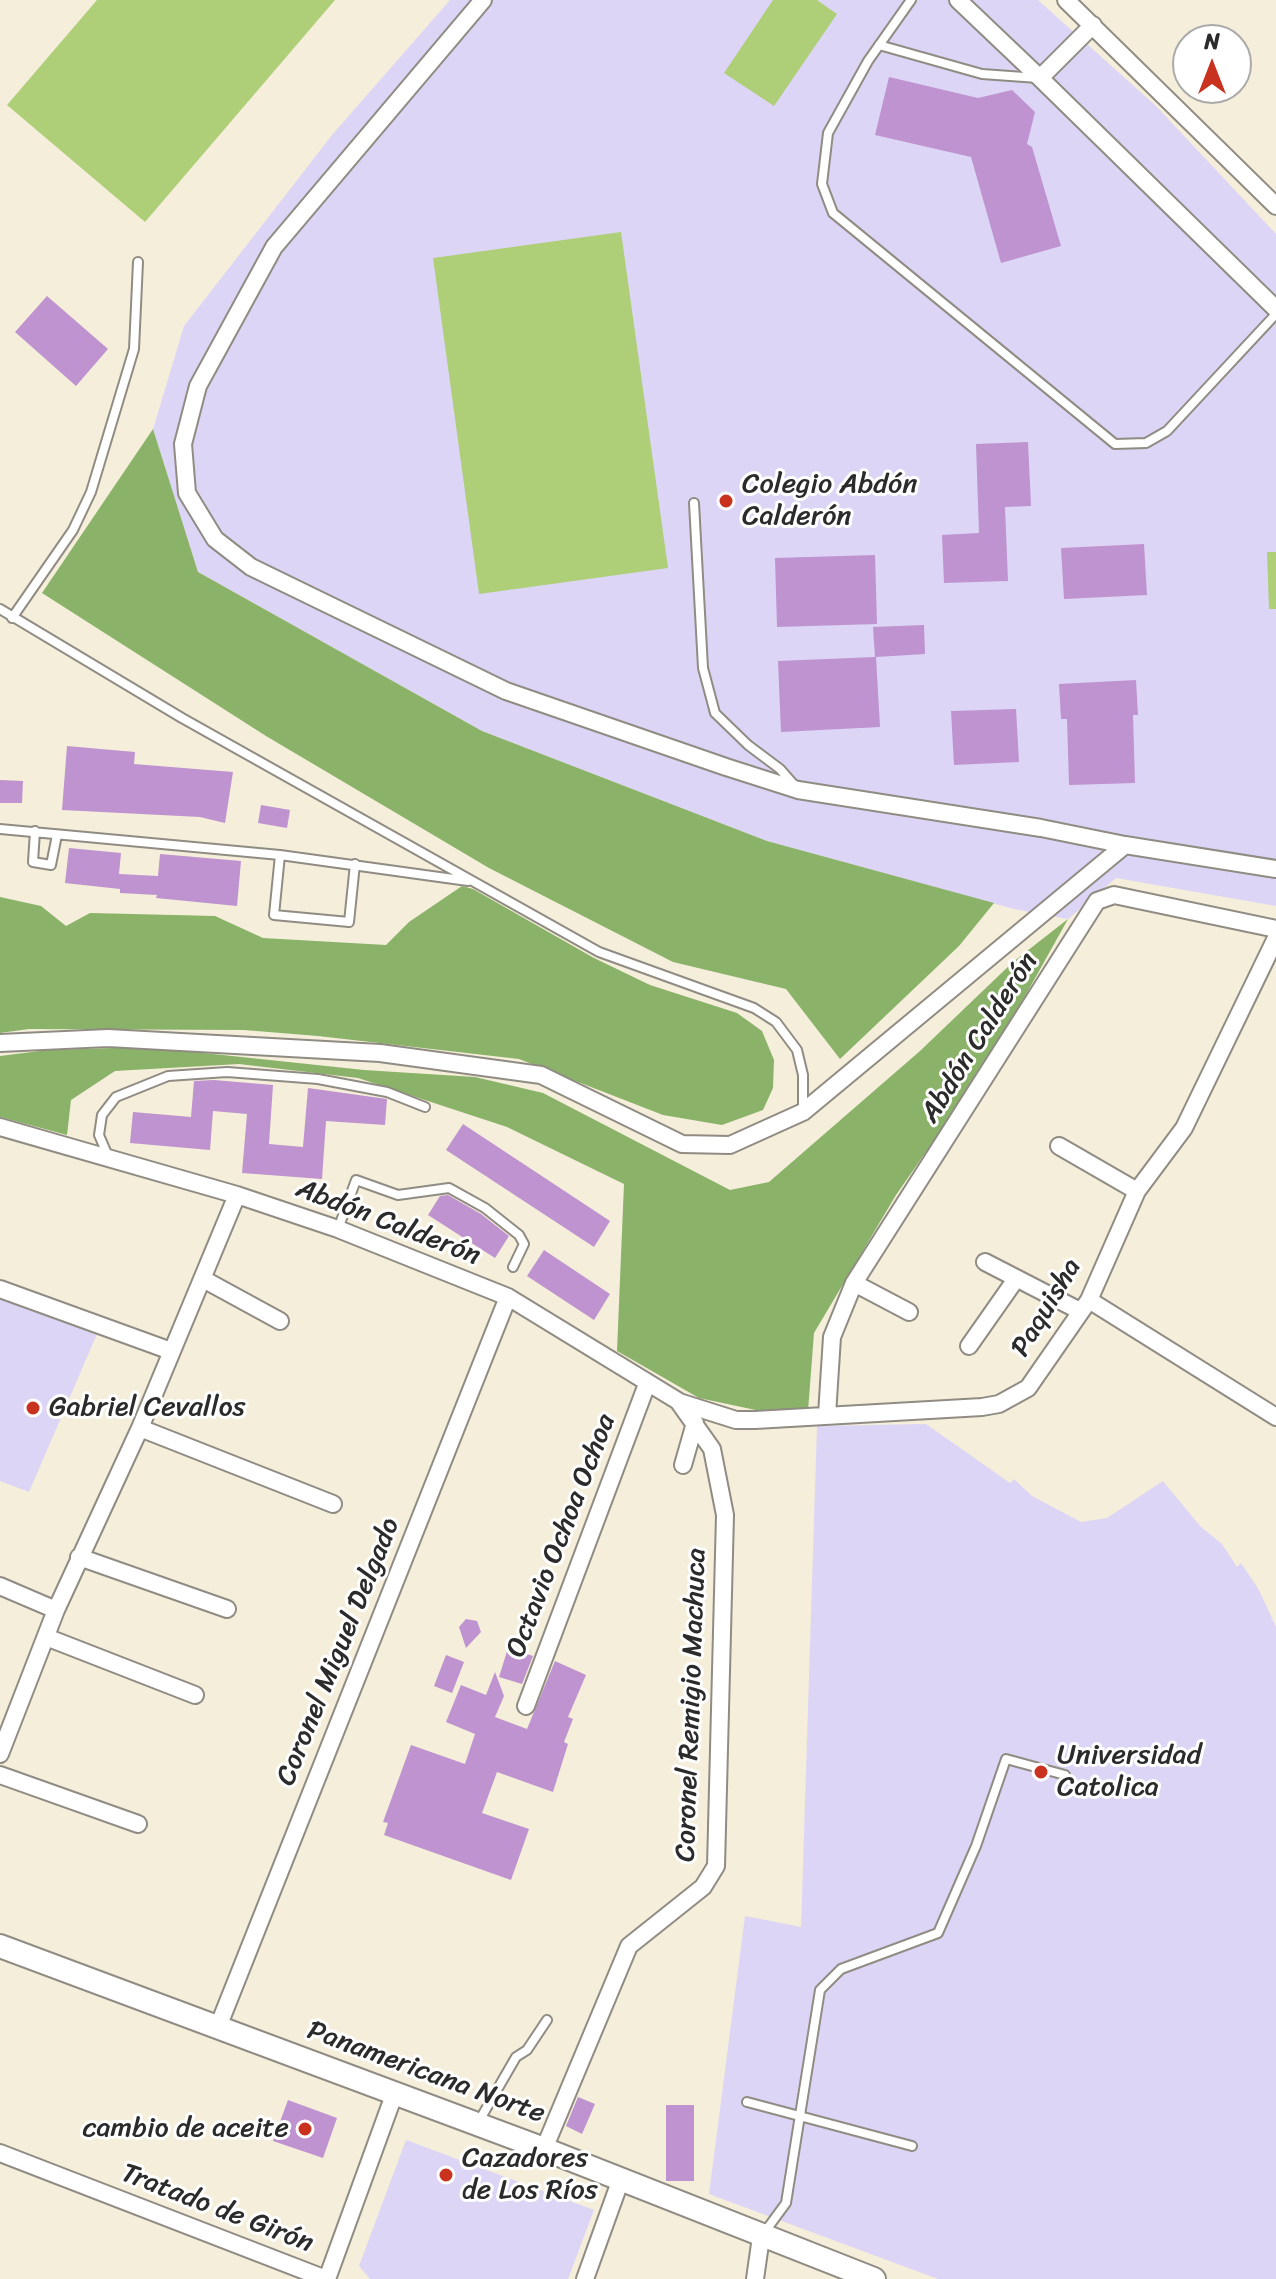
<!DOCTYPE html>
<meta charset="utf-8">
<style>
body{margin:0}
#map{position:relative;width:1276px;height:2279px;overflow:hidden;background:#f4eedb;font-family:Sriracha,sans-serif}
canvas{display:block}
.north{position:absolute;left:1172px;top:24px;width:80px;height:80px;box-sizing:border-box;background:#fff;border:2px solid #aaa;border-radius:50%;rotate:0deg;font-size:22px;font-weight:700;line-height:32px;text-align:center;color:#2b2b2b}
.north::after{content:'';display:block;margin:auto;width:28px;height:36px;background:#c8321e;clip-path:polygon(50% 0,100% 100%,50% 72%,0 100%)}
</style>
<div id="map">
<canvas width="1276" height="2279"></canvas>
<div class="north">N</div>
</div>
<script>
const ctx = document.querySelector('canvas').getContext('2d');
ctx.lineJoin = 'round';
function paint(path, color) { ctx.fillStyle = color; ctx.fill(path, 'evenodd'); }
const toPath = rows => new Path2D(rows.map(r => 'M' + r).join(''));
function stroke(path, color, width, dash) { ctx.strokeStyle = color; ctx.lineWidth = width; ctx.lineCap = dash ? 'butt' : 'round'; ctx.setLineDash(dash || []); ctx.stroke(path); }
function drawText(font, color, halo, rows, align = 'center') {
  ctx.font = font + ' Sriracha,sans-serif'; ctx.lineWidth = 6; ctx.setLineDash([]); ctx.textBaseline = 'middle'; ctx.strokeStyle = halo; ctx.fillStyle = color; for (const [text, x, y, turn = 0] of rows) {
    ctx.save(); ctx.translate(x, y); ctx.rotate((+turn || 0) * Math.PI / 180); ctx.textAlign = isNaN(turn) ? turn : align; if (halo) ctx.strokeText(text, 0, 0); ctx.fillText(text, 0, 0); ctx.restore();
  }
}
paint(toPath([
 [450,0,1038,0,1156,106,1276,234,1276,906,1116,878,1068,919,1014,909,767,841,482,731,198,572,153,429,184,326,332,135],
 [0,1298,97,1334,29,1492,0,1481],
 [926,1424,1010,1483,1014,1479,1032,1496,1081,1522,1107,1518,1163,1481,1200,1526,1222,1544,1237,1567,1241,1563,1259,1590,1276,1627,1276,2279,938,2279,709,2194,745,1916,801,1927,817,1426],
 [406,2140,594,2210,568,2279,370,2279,359,2266]
]), '#ddd5f6');
paint(toPath([
 [97,0,335,0,145,222,7,105],
 [773,0,817,0,837,14,774,106,724,73],
 [621,232,668,568,479,594,433,258],
 [1267,552,1276,552,1276,609,1269,609]
]), '#aecf77');
paint(toPath([
 [153,429,198,572,482,731,767,841,994,903,959,946,840,1059,786,989,673,962,489,868,266,736,42,593],
 [462,886,473,889,594,958,650,985,737,1013,762,1031,774,1060,773,1088,763,1110,722,1125,663,1115,519,1059,318,1036,244,1030,29,1029,0,1033,0,897,41,906,66,926,90,913,215,916,263,938,386,945,409,922],
 [1068,919,989,1061,896,1195,814,1333,808,1411,765,1412,699,1398,617,1351,624,1184,507,1127,358,1078,239,1064,115,1071,71,1100,67,1135,0,1117,0,1056,48,1050,147,1047,364,1070,475,1077,543,1093,730,1190,769,1182,920,1051,1013,962]
]), '#8ab268');
paint(toPath([
 [889,77,978,98,1012,90,1035,112,1027,144,1032,147,1061,246,1001,263,971,157,875,135],
 [47,296,108,349,76,386,15,332],
 [1028,442,1031,506,1005,507,1008,581,944,583,942,535,979,533,976,444],
 [1144,544,1147,595,1064,599,1061,548],
 [875,555,877,624,777,627,775,558],
 [924,625,925,654,876,657,880,727,781,732,778,661,875,657,873,627],
 [1136,680,1138,715,1133,715,1135,783,1069,785,1067,719,1061,719,1059,684],
 [1016,709,1019,762,954,765,951,711],
 [67,746,135,752,134,764,233,772,225,823,200,817,62,810],
 [0,780,23,781,22,803,0,803],
 [261,805,290,810,287,828,258,823],
 [69,848,121,853,119,874,158,876,160,854,241,861,237,906,156,898,157,895,120,893,120,889,65,883],
 [214,1080,273,1085,269,1144,303,1147,308,1088,387,1099,385,1125,326,1121,322,1179,242,1173,247,1114,213,1111,210,1150,130,1143,133,1112,191,1117,194,1081],
 [463,1124,610,1221,594,1247,446,1150],
 [448,1195,481,1214,509,1236,495,1258,428,1215,440,1196],
 [544,1250,610,1294,594,1320,527,1276],
 [466,1619,477,1621,481,1632,466,1648,459,1627],
 [508,1648,533,1656,522,1684,499,1677],
 [446,1655,464,1662,452,1693,434,1686],
 [555,1661,586,1675,568,1717,573,1719,564,1742,568,1744,553,1792,497,1772,482,1813,529,1829,511,1880,384,1835,388,1823,383,1822,411,1745,465,1764,475,1734,446,1722,461,1685,486,1695,495,1672,504,1696,495,1717,527,1729],
 [578,2097,595,2104,582,2134,566,2126],
 [288,2100,337,2118,323,2158,273,2141],
 [666,2105,694,2105,694,2181,666,2181]
]), '#be93cf');
const lane = toPath([
 [911,0,868,61,828,133,822,184,833,213,1115,444,1146,443,1167,431,1276,314],
 [879,45,982,74,1038,78],
 [694,503,703,668,715,713,748,745,780,769,795,786],
 [0,609,182,718,599,952,754,1008,776,1022,797,1050,803,1075,803,1112],
 [12,618,73,530,91,492,134,349,138,262],
 [0,829,280,855,468,881],
 [35,831,33,862,51,865,57,835],
 [280,855,274,915,349,922,355,864],
 [108,1156,99,1135,102,1115,116,1097,168,1076,227,1072,318,1079,387,1092,425,1107],
 [338,1229,356,1180,398,1195,449,1188,485,1208,519,1235,524,1244,513,1267],
 [747,2102,912,2146],
 [479,2121,516,2057,527,2050,547,2020],
 [764,2233,786,2203,820,1990,841,1969,938,1933,976,1846,1006,1759,1065,1775]
]);
const street = toPath([
 [483,0,274,247,198,386,183,444,187,493,215,539,251,567,506,691,726,767,798,790,1041,828,1125,845],
 [958,0,1040,78],
 [1066,0,1276,206],
 [1093,25,1040,78,1276,309],
 [0,1043,108,1038,380,1053,541,1075,682,1144,730,1145,803,1112,1125,845,1276,869],
 [0,1127,237,1195,338,1229,508,1297,678,1401,712,1449,725,1515,716,1866,703,1887,629,1946,544,2149],
 [1059,1146,1137,1191],
 [985,1262,1080,1311],
 [203,1279,280,1321],
 [854,1283,909,1312],
 [0,1289,171,1351],
 [1089,1300,1276,1417],
 [969,1346,1016,1279],
 [679,1402,736,1420,755,1420,982,1407,999,1404,1028,1388,1089,1300,1137,1191,1184,1128,1276,938],
 [827,1415,832,1337,854,1283,1097,901,1114,895,1276,929],
 [140,1428,333,1504],
 [683,1465,695,1423],
 [79,1557,227,1609],
 [0,1586,56,1610],
 [46,1637,195,1695],
 [526,1706,647,1384],
 [0,1754,56,1610,140,1428,237,1195],
 [0,1775,138,1824],
 [218,2027,508,1297],
 [0,2153,326,2279],
 [327,2279,394,2095],
 [585,2279,621,2179],
 [755,2279,761,2237]
]);
const secondary = toPath([
 [0,1946,544,2149,874,2279]
]);
stroke(lane, '#908c83', 12);
stroke(street, '#908c83', 20);
stroke(secondary, '#908c83', 26);
stroke(lane, '#fff', 8);
stroke(street, '#fff', 16);
stroke(secondary, '#fff', 22);
for (const [x, y, r, color] of [
 [726,501,8,"#c8321e"],
 [33,1408,8,"#c8321e"],
 [1041,1772,8,"#c8321e"],
 [305,2129,8,"#c8321e"],
 [446,2175,8,"#c8321e"]
]) { const dot = new Path2D(); dot.arc(x, y, r, 0, 2 * Math.PI); ctx.fillStyle = color; ctx.fill(dot); stroke(dot, '#fff', 3); }
drawText('28px', '#2b2b2b', '#fff', [
 ["Colegio Abdón",742,485],
 ["Calderón",742,517],
 ["Gabriel Cevallos",49,1408],
 ["Universidad",1057,1756],
 ["Catolica",1057,1788],
 ["cambio de aceite",289,2129,"right"],
 ["Cazadores",462,2159],
 ["de Los Ríos",462,2191]
], 'left');
drawText('28px', '#2b2b2b', '#fff', [
 ["Abdón Calderón",980,1038,-58],
 ["Abdón Calderón",388,1223,21],
 ["Paquisha",1047,1308,-59],
 ["Octavio Ochoa Ochoa",562,1536,-69],
 ["Coronel Miguel Delgado",339,1652,-68],
 ["Coronel Remigio Machuca",692,1705,-88],
 ["Panamericana Norte",426,2073,20],
 ["Tratado de Girón",217,2209,21]
]);
</script>
